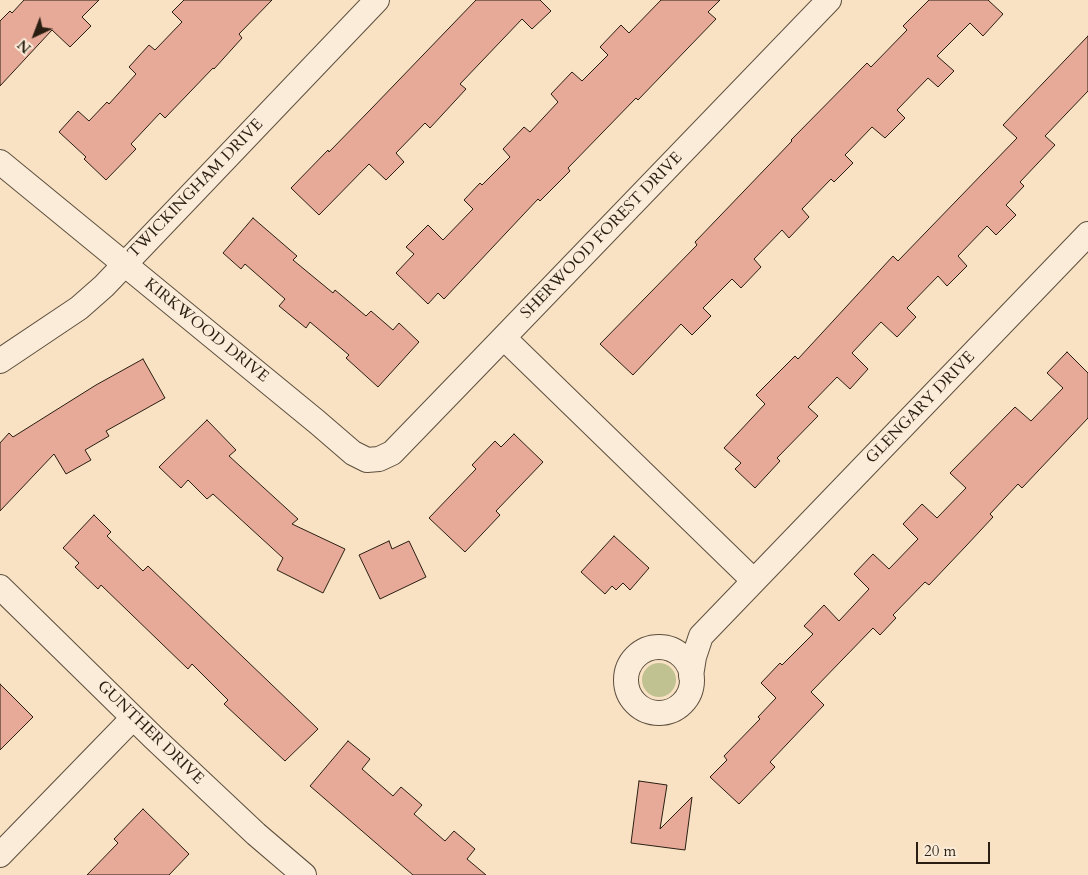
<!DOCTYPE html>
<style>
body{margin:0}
#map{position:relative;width:1088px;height:875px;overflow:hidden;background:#f8e2c3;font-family:Cardo,serif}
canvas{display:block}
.north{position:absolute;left:10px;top:10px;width:50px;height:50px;-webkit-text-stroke:4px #faecd8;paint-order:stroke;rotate:223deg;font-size:14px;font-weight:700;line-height:20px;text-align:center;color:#291e11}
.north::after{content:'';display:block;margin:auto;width:18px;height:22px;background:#291e11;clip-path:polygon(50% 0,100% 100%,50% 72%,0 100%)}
.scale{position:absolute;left:916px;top:842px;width:74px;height:22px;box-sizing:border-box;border:2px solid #291e11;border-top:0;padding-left:6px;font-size:15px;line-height:18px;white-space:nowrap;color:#291e11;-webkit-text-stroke:4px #faecd8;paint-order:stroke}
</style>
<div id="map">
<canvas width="1088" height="875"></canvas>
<div class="north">N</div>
<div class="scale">20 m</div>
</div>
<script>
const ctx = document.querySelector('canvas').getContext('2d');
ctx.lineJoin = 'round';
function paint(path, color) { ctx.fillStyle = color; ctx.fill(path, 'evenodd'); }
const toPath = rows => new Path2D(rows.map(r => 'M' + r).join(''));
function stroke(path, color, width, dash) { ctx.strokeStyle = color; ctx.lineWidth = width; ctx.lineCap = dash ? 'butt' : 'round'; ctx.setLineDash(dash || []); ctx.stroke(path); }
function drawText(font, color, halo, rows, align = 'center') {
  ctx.font = font + ' Cardo,serif'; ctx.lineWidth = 4; ctx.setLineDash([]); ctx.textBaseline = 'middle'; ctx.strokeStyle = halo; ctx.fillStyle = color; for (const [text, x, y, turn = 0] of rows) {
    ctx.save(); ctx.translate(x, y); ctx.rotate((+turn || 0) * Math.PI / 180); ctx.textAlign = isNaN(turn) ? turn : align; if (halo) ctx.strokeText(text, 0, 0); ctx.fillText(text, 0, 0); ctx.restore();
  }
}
paint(toPath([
 '642 680a17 17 0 1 1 34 0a17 17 0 1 1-34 0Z'
]), '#c1c291');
const building = toPath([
 [24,0,99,0,82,17,91,26,70,47,52,30,0,86,0,21,10,11,12,13,24,0],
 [184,0,272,0,239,34,242,38,214,69,213,68,165,118,160,113,131,144,136,149,106,180,84,159,86,157,59,132,78,111,89,121,107,102,109,104,136,74,129,67,149,45,155,50,182,22,172,12,184,0],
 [476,0,540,0,551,11,532,29,522,19,460,84,466,89,430,128,425,123,396,153,404,162,386,180,369,164,319,215,291,188,328,150,329,152,371,109,476,0],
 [661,0,720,0,708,12,716,19,687,49,638,100,636,98,568,168,570,171,540,201,538,199,444,299,438,293,428,304,396,273,414,254,406,247,428,225,443,240,473,209,464,200,480,183,482,185,510,157,503,149,524,127,530,132,558,102,551,94,572,72,582,81,608,55,600,47,621,25,629,33,661,0],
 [929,0,988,0,1003,14,983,36,970,23,937,56,954,71,938,87,928,78,897,110,905,118,885,138,872,127,845,155,853,163,834,182,831,179,802,209,809,217,789,238,782,230,754,259,761,267,741,288,732,279,703,308,711,316,692,335,681,324,633,375,600,344,697,245,695,242,792,141,791,140,867,63,871,67,907,30,903,26,929,0],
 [1088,36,1088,91,1045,136,1055,145,1020,182,1024,186,1006,205,1016,215,996,235,987,226,958,256,967,266,947,286,938,276,907,308,916,317,897,337,881,322,852,353,868,369,850,389,837,377,808,407,818,416,777,458,780,461,755,488,735,469,741,463,724,448,765,404,756,395,795,356,798,359,893,256,898,261,1017,138,1003,125,1088,36],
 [253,218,297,256,293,260,333,293,335,290,366,316,371,311,393,330,399,323,419,342,378,387,346,358,349,355,310,322,306,328,279,306,285,299,245,264,241,269,223,253,253,218],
 [1067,352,1088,373,1088,418,1022,488,1018,484,990,514,993,517,966,546,929,585,925,582,893,615,896,618,880,635,873,628,811,692,824,705,770,762,775,767,739,804,710,777,727,760,724,756,760,719,758,717,776,698,761,683,780,663,782,665,813,634,804,626,824,605,839,621,869,589,854,574,873,554,889,569,918,539,903,524,922,504,937,518,966,488,950,473,1015,407,1031,421,1063,388,1047,373,1067,352],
 [143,359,165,398,106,431,109,436,85,450,91,460,66,474,54,454,0,511,0,443,9,433,13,437,96,385,143,359],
 [207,420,236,450,229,456,298,519,292,524,345,549,323,593,277,570,283,558,213,494,207,499,188,480,181,488,159,467,207,420],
 [514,434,543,462,496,511,500,515,465,552,429,518,476,469,472,465,495,441,501,447,514,434],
 [94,515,111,532,107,536,143,571,148,566,318,729,285,761,224,704,228,700,192,664,188,669,101,585,98,589,75,567,79,563,63,548,94,515],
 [614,536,649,568,630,590,623,583,616,590,612,586,605,594,581,572,614,536],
 [389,541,392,549,409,541,426,577,380,599,359,555,389,541],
 [0,684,33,717,0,750,0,684],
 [348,741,370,759,362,769,393,796,401,787,422,805,414,814,445,841,454,831,475,849,467,859,486,875,413,875,310,786,348,741],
 [639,781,667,785,660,829,692,797,685,850,631,843,639,781],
 [143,809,189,854,169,875,87,875,118,843,114,839,143,809]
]);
paint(building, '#e7aa98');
stroke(building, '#291e11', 1);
const minor = toPath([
 [0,162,317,422,353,453,367,460,379,459,392,453,483,359,829,0],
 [504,338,754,581],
 [0,361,79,308,104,286,377,0],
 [0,587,154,738,256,834,304,875],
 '626 680a33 33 0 1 1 66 0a33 33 0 1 1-66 0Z',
 [691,676,694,657,701,636,1088,234],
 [0,855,133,718]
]);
stroke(minor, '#5d4f3e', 26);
stroke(minor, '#faecd8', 24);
drawText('16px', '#291e11', '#faecd8', [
 ["TWICKINGHAM DRIVE",196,189,-46],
 ["SHERWOOD FOREST DRIVE",602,236,-46],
 ["KIRKWOOD DRIVE",206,331,39],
 ["GLENGARY DRIVE",921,408,-46],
 ["GUNTHER DRIVE",150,733,44]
]);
</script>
